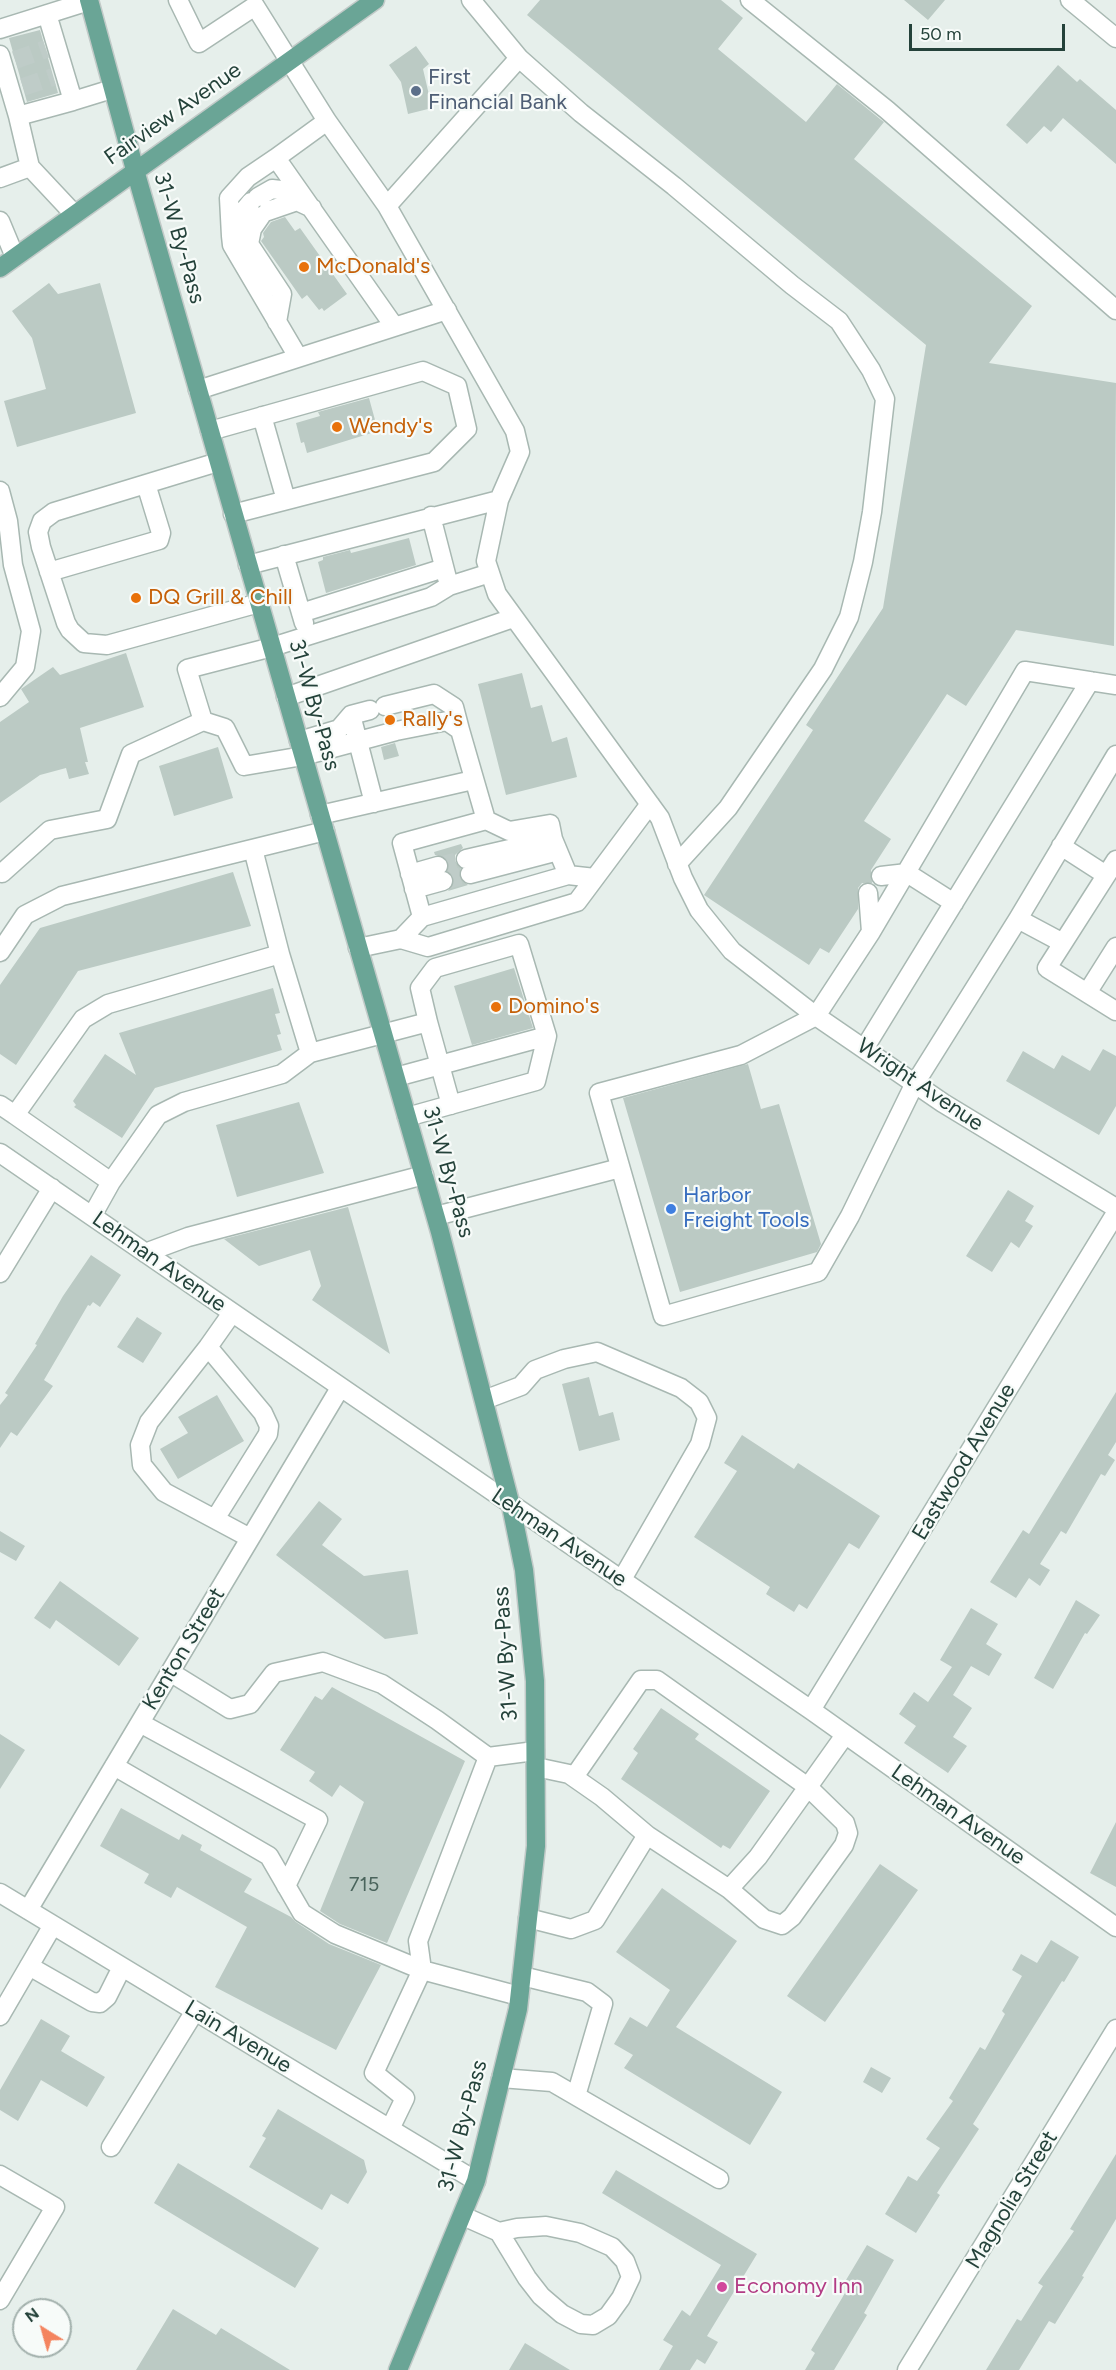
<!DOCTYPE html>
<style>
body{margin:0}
#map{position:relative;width:1116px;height:2370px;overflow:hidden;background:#e6efeb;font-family:Figtree,sans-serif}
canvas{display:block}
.north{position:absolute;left:12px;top:2298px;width:60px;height:60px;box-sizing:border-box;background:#f7fbf9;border:2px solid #a3b1ad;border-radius:50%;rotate:323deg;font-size:16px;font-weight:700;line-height:24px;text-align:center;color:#24423a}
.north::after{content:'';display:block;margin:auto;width:21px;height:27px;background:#f4845f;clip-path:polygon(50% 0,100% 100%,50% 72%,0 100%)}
.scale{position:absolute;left:909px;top:24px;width:156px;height:27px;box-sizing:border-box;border:3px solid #24423a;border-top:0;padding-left:8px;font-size:18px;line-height:21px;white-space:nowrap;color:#24423a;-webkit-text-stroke:4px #f7fbf9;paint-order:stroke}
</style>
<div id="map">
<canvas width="1116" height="2370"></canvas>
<div class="north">N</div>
<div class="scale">50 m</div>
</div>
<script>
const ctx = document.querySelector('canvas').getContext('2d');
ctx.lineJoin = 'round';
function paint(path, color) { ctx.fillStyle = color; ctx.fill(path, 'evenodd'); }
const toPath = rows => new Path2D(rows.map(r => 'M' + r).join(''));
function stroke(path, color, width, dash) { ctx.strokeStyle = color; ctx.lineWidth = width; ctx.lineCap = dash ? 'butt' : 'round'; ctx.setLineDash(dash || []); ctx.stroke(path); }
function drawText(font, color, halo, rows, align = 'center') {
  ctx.font = font + ' Figtree,sans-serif'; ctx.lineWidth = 4.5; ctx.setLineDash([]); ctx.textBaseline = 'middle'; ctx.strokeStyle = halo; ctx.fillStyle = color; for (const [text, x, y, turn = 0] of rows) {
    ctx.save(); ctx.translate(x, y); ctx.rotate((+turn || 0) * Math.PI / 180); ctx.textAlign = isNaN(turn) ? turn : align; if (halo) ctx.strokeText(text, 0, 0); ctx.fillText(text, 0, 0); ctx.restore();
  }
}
paint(toPath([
 [540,0,721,0,743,18,718,49,806,122,837,84,880,119,884,122,854,159,1032,306,989,363,1116,383,1114,646,1016,630,966,706,947,694,864,821,891,839,871,870,872,883,862,883,858,888,858,909,829,953,820,948,809,965,704,895,813,730,806,725,883,608,926,345,527,15],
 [904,0,945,0,928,20],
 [40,30,58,93,27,102,9,38],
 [416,46,429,64,423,69,432,108,408,114,401,82,389,65],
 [1058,65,1077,82,1080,79,1116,110,1116,164,1063,118,1051,132,1044,126,1027,144,1006,125],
 [285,217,295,231,300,228,347,294,324,311,322,308,319,310,307,295,302,299,261,241,264,237,263,233,271,222],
 [49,283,58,294,100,283,136,413,17,447,4,401,46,389,32,338,12,311],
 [369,398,378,431,307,453,304,442,301,443,296,423,320,416,318,412],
 [409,538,416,565,326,593,318,562,323,560,323,557,350,550,351,553],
 [126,653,144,707,80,728,88,762,85,762,89,774,69,779,66,768,40,775,0,803,0,722,29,702,21,689,53,667,60,675],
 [522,673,531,708,542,705,552,742,567,737,577,777,506,795,478,684],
 [395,743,399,756,384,760,381,747],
 [218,747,233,798,174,816,159,766],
 [461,844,463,848,455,855,455,861,461,868,459,877,468,885,448,891,454,883,454,877,448,871,449,862,445,858,435,855,434,852],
 [233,872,251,926,78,971,16,1065,0,1054,0,985,40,928],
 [514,968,533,1028,472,1045,454,986],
 [273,988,280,1013,275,1014,281,1034,277,1035,282,1050,155,1088,122,1138,74,1107,76,1105,73,1101,105,1054,136,1075,119,1033],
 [1103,1049,1116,1056,1116,1106,1099,1135,1006,1081,1023,1051,1054,1069,1062,1055,1090,1071],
 [748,1064,761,1109,779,1104,821,1244,817,1252,680,1292,623,1098],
 [299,1102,324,1173,237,1197,216,1125],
 [1008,1190,1034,1206,1025,1221,1033,1226,1019,1248,1011,1242,992,1272,966,1256],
 [348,1207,390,1354,312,1300,321,1286,310,1250,259,1266,224,1239],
 [91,1255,121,1275,100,1307,93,1302,90,1306,88,1305,44,1380,53,1386,17,1436,11,1432,0,1448,0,1405,8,1395,5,1393,37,1345,35,1344,63,1296],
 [137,1317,162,1333,143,1363,117,1347],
 [589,1377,599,1416,613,1412,620,1440,579,1451,562,1384],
 [1116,1392,1116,1442,1108,1455,1115,1460,1105,1476,1101,1474,1066,1534,1061,1531,1040,1564,1050,1570,1040,1586,1029,1578,1016,1598,990,1582,1023,1530,1029,1534],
 [217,1395,244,1441,178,1479,160,1449,188,1433,178,1417],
 [742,1435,794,1469,798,1463,880,1516,859,1549,849,1543,807,1609,799,1604,794,1612,766,1594,770,1587,694,1537,737,1471,724,1463],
 [319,1501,342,1519,322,1545,364,1576,408,1570,418,1634,385,1639,276,1555],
 [0,1531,25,1546,16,1561,0,1552],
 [60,1581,139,1638,119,1666,56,1620,50,1629,34,1618],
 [1076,1600,1100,1615,1087,1634,1085,1633,1053,1689,1034,1678],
 [971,1608,998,1624,986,1644,1002,1654,989,1676,971,1666,953,1695,972,1708,953,1737,967,1746,948,1773,904,1743,916,1726,899,1714,914,1692,928,1702,952,1667,940,1660],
 [332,1687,465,1761,387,1943,340,1924,320,1911,364,1802,340,1785,332,1797,309,1781,315,1772,280,1750,315,1696,322,1700],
 [661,1708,699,1734,695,1739,770,1791,730,1849,723,1845,721,1848,621,1779,638,1753,633,1749],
 [0,1734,25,1750,0,1789],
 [121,1808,179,1840,182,1834,202,1845,200,1850,252,1879,244,1892,291,1917,296,1922,329,1944,381,1965,336,2050,215,1987,247,1927,177,1887,171,1898,144,1883,149,1874,100,1846],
 [1116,1822,1116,1887,1090,1873],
 [880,1864,918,1890,825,2022,787,1996],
 [662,1888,737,1941,676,2027,782,2092,750,2145,624,2068,633,2055,614,2044,630,2017,647,2027,670,1990,616,1952],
 [1051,1940,1079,1957,1064,1982,1062,1981,973,2124,979,2129,937,2193,940,2195,916,2233,885,2214,908,2176,917,2181,940,2148,926,2139,953,2101,949,2098,980,2047,985,2050,1005,2014,1002,2011,1022,1976,1012,1970,1021,1954,1037,1963],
 [41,2019,70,2036,61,2051,105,2077,87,2107,41,2080,18,2121,0,2110,0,2090],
 [871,2067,891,2078,882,2093,863,2082],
 [278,2109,364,2160,367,2172,348,2204,331,2194,322,2210,249,2167,266,2138,262,2136],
 [1116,2154,1116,2219,1082,2276,1084,2277,1055,2324,1049,2321,1019,2370,986,2370,1017,2319,1021,2321,1043,2286,1038,2283,1074,2231,1070,2229],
 [178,2163,319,2248,295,2288,154,2203],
 [616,2170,757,2254,707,2336,718,2342,705,2364,697,2359,690,2370,659,2370,673,2346,663,2340,682,2310,690,2316,721,2265,602,2193],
 [867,2245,894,2260,864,2313,867,2315,834,2370,805,2370,815,2353,811,2350,851,2283,846,2280],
 [173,2309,216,2335,221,2328,290,2370,136,2370],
 [525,2343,570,2370,509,2370]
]), '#bbcac4');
stroke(toPath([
 [15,60,46,49],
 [23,87,53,77],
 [438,866,466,859],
 [443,881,470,874]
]), '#bfccc8', 18, [18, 9]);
const minor = toPath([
 [178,0,199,43,255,6,327,121,387,206,519,58,471,0],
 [750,0,887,110,1116,310],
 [1070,0,1116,38],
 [47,14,73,101,112,89],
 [0,29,89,1],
 [0,55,18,116,30,167],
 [519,58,581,113,674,186,792,285,839,321,871,370,885,399,872,512,863,562,849,617,823,669,728,808,677,864],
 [18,116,73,101],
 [276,158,327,121],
 [0,178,30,167,74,214],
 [258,197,272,189,281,190,297,201],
 [387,206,515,431,520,452,499,500,486,561,497,594,660,818,683,878,699,910,732,951,816,1016,943,1103,1116,1208],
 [268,211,297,201,312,208],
 [261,216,252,229,249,244,282,294,277,322],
 [0,221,15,257],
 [246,235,242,223,242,213,251,202],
 [298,357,232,245,231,236,229,198,248,177,276,158,394,326],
 [198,390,447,310],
 [262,416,286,500],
 [210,431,423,371,457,386,467,429,434,462,233,514],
 [218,462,54,512,42,521,38,532,41,547,66,623,70,630,84,643,107,645,259,603],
 [0,491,8,521,13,565,31,631,25,667,0,697],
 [431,516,447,578],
 [284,555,304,623],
 [248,565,499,500],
 [49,572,159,540,161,533,146,484],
 [301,613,444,568],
 [1116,685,1025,671,871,932,816,1016,741,1055,599,1093,663,1316,818,1272,850,1216,914,1085,1018,919,1116,755],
 [286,697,513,618],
 [385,706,434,694,454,707,460,730],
 [351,715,374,803],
 [203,721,225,728,244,766,303,756,396,731,447,721,460,730,486,820,402,843,422,917],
 [299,741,339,729,351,715,370,710],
 [320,815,473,780],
 [486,820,509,831,550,824,553,839,568,875],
 [1061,846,1106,875],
 [466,859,553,839],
 [1116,860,1047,968,1116,1011],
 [2,873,50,830,107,819,131,754,203,721,187,669,272,647,431,597,449,586,490,573],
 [410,874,438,866],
 [470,874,558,851],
 [881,876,907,873,954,903],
 [414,889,443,881],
 [868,893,871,932],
 [1018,919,1063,943],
 [401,939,422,917,568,875,595,878],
 [358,948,401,939,428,947,577,902,650,804],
 [0,952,25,915,62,896,325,831],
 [1087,993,1116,947],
 [428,1022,451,1105],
 [864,1049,1090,681],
 [310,1053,428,1022,420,988,435,968,519,944,547,1036,536,1081,407,1117],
 [396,1077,547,1036],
 [0,1105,15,1115,83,1019,108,1004,280,954,253,849],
 [15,1115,111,1182,92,1216],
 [0,1153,811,1710,1116,1927],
 [111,1182,158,1115,184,1102,282,1074,310,1053,280,954],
 [436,1216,620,1168],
 [145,1253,188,1237,424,1175],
 [0,1273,52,1188],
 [232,1313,208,1347,149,1422,140,1445,142,1465,164,1492,250,1538],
 [208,1347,263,1413,269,1426,268,1434,215,1519],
 [484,1400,521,1386,535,1370,564,1359,597,1352,681,1388,699,1402,707,1418,700,1444,621,1581],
 [170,1672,230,1709,250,1704,274,1673,323,1662,382,1684,437,1720,488,1757,535,1751],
 [811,1710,1116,1213],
 [140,1723,318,1820,286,1886],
 [114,1766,269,1856,302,1913,335,1934,422,1970],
 [536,1767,569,1774,602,1797,647,1835],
 [574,1777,641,1680,657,1680,808,1787,845,1823,848,1833,844,1845,792,1917,782,1925,764,1919,729,1889],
 [0,1893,476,2181],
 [28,1910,340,1388],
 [528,1918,571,1929,595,1920,647,1835,729,1889,758,1857,845,1735],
 [29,1966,92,2002,100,2003,107,1997,122,1967],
 [422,1970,418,1941,488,1757],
 [522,1976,587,1992,603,2004,576,2096],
 [0,2016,53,1925],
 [501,2078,552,2082,719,2179],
 [390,2129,405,2098,374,2073,422,1970,519,1996],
 [111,2147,195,2011],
 [0,2175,55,2207,0,2300],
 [463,2216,499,2232,527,2278,541,2296,562,2314,581,2324,593,2325,608,2316,621,2298,631,2277,625,2261,612,2247,580,2233,546,2226,517,2228,499,2232],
 [907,2370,1116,2029]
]);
const major = toPath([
 [89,0,135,170,440,1232,511,1506,524,1570,535,1681,536,1846,518,2009,476,2181,398,2370],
 [0,268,375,0]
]);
stroke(minor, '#a8b8b2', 21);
stroke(major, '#c2cac8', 21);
stroke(minor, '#fff', 18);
stroke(major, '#6aa596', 18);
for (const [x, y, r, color] of [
 [416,91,6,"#5c6f8a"],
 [304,267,6,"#e8710a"],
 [337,427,6,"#e8710a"],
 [136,598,6,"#e8710a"],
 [390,720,6,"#e8710a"],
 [496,1007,6,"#e8710a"],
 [671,1209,6,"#3f7fe0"],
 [722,2287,6,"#d1479c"]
]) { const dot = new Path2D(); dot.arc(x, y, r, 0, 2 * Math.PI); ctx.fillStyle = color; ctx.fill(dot); stroke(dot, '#f7fbf9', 2); }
drawText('20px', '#4a645c', null, [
 ["715",364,1885]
]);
drawText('22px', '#4e5e75', '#f7fbf9', [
 ["First",428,78],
 ["Financial Bank",428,103]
], 'left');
drawText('22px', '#24423a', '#f7fbf9', [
 ["Fairview Avenue",173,114,-35],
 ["31-W By-Pass",179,238,74],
 ["31-W By-Pass",314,705,74],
 ["Wright Avenue",920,1085,34],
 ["31-W By-Pass",448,1172,74],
 ["Lehman Avenue",159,1262,35],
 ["Eastwood Avenue",964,1462,-59],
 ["Lehman Avenue",559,1538,34],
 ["Kenton Street",184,1649,-59],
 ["31-W By-Pass",506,1654,-94],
 ["Lehman Avenue",958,1815,35],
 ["Lain Avenue",238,2037,31],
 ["31-W By-Pass",463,2126,-75],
 ["Magnolia Street",1012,2200,-59]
]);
drawText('22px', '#c56008', '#f7fbf9', [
 ["McDonald's",316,267],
 ["Wendy's",349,427],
 ["DQ Grill & Chill",148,598],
 ["Rally's",402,720],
 ["Domino's",508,1007]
], 'left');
drawText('22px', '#366cbe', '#f7fbf9', [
 ["Harbor",683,1196],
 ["Freight Tools",683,1221]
], 'left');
drawText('22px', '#b23c85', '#f7fbf9', [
 ["Economy Inn",734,2287]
], 'left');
</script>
